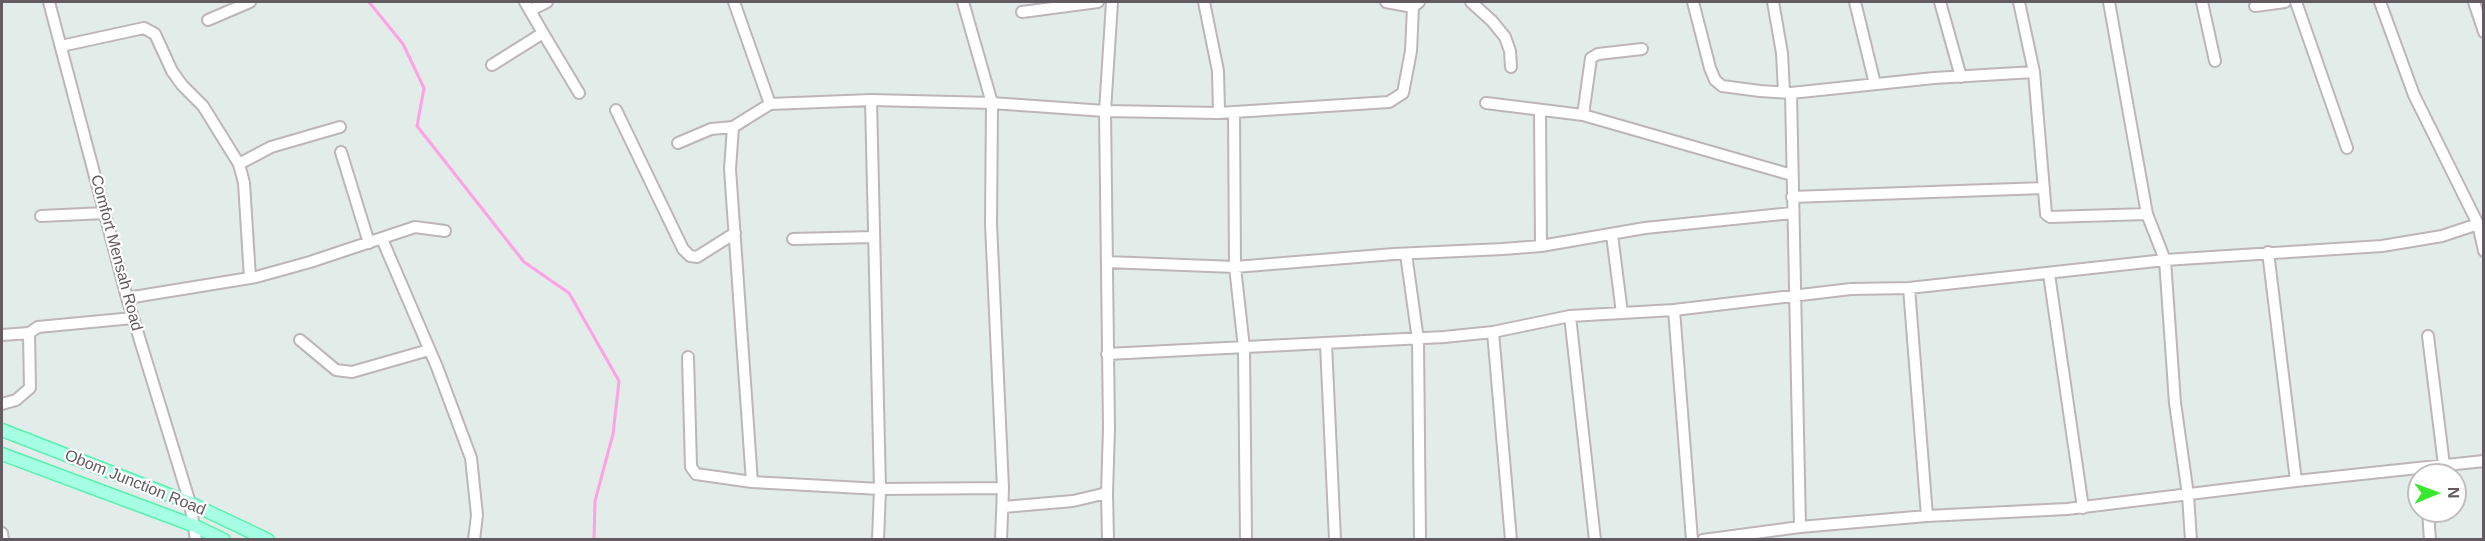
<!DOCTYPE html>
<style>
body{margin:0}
#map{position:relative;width:2485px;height:541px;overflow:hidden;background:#e2ede9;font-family:Arial,sans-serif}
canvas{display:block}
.frame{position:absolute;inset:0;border:3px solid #635b60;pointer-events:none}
.north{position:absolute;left:2407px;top:463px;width:60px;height:60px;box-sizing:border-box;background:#fff;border:2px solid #c1bdbf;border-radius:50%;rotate:89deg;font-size:16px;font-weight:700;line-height:24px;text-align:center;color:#635b60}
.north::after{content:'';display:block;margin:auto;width:21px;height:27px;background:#3ae92d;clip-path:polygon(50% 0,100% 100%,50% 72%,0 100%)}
</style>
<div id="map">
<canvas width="2485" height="541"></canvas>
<div class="frame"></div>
<div class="north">N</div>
</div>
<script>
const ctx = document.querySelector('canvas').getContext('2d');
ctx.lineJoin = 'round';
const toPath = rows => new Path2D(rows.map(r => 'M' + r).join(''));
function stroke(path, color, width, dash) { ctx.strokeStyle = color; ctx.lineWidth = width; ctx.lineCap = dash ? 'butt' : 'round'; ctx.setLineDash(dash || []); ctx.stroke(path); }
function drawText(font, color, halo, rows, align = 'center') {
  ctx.font = font + ' Arial,sans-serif'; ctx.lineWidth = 4.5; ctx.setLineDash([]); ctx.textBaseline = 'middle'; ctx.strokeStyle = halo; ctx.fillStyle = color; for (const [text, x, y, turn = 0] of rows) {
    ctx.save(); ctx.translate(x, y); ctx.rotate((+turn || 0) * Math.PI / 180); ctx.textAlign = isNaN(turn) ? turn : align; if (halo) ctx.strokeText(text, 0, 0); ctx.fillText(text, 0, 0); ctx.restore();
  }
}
stroke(toPath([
 [369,2,403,44,424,88,417,126,524,262,569,293,619,381,613,434,595,501,594,540]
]), '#ffa1e4', 3);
const minor = toPath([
 [49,2,127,298,190,503,196,540],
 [734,2,770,104],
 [963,2,992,103,991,224,1003,488,1001,540],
 [1204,2,1218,71,1219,113],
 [1386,2,1413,7],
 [1471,2,1492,21,1505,37,1510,51,1511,67],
 [1693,2,1710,68,1715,80,1722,86,1760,91,1791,93,1934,78,2034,72],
 [1773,2,1782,53,1784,92],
 [1855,2,1875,84],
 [1940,2,1961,77],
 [2019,2,2034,72,2046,214,2050,217,2147,214],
 [2109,2,2147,214,2165,260,2175,403,2188,495,2191,540],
 [2202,2,2215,61],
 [2296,2,2347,148],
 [2380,2,2414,95,2478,224,2484,251],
 [2474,2,2484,32],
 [2255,6,2285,2],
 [531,10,547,2],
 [1022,12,1098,2],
 [208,20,250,2],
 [543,33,579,93],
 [61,46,144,28,155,34,172,71,182,85,203,106,239,164,244,183,250,278],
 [492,65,543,33,525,2],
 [1791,93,1800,527],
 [871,100,880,489,878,540],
 [1486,103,1583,115,1792,175],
 [616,110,683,249,690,256,697,257,735,233],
 [1234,112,1235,267,1244,348,1246,540],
 [1540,112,1541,246],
 [1583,115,1591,58,1598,54,1642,49],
 [678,143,711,129,733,127],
 [341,152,369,243],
 [239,164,271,147,340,127],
 [1792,197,2044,188],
 [41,216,105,213],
 [1612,235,1622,313],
 [382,239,437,367,471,458,477,515,474,540],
 [793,239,874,237],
 [2268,252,2296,481],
 [1406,254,1418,340,1420,540],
 [1107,262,1235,267,1394,254,1503,249,1541,246,1645,228,1792,213],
 [2049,274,2083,508],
 [1909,288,1927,516],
 [127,298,256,277,310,262,415,227,445,231],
 [1674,310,1692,540],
 [1570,316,1595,540],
 [1493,332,1511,540],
 [2,335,29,333],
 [2428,336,2444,465],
 [300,340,336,370,352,372,429,350],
 [1326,344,1335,540],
 [1107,354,1444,337,1493,332,1570,316,1674,310,1851,289,1909,288,2165,260,2382,246,2442,236,2478,224],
 [688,357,691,467,696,474,752,482,880,489,1003,488],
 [2,404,16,400,30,388,29,333,38,327,133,318],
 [752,482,730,169,733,127,770,104,871,100,992,103,1105,111,1219,113,1389,102,1403,93,1411,51,1413,7,1419,2],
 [1107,493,1108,540],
 [1003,507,1073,501,1107,493,1109,428,1105,111,1112,2],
 [2428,511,2430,540],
 [2,533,3,540],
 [1703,540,1800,527,1927,516,2067,509,2296,481,2484,461]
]);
const major = toPath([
 [2,430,190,503,268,540],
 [2,454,195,526,224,540]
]);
stroke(minor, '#bdb5b9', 14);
stroke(major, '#58f1af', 15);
stroke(minor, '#fff', 10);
stroke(major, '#a6ffe3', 12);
drawText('16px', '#635b60', '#fff', [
 ["Comfort Mensah Road",116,253,75],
 ["Obom Junction Road",135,483,22]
]);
</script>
